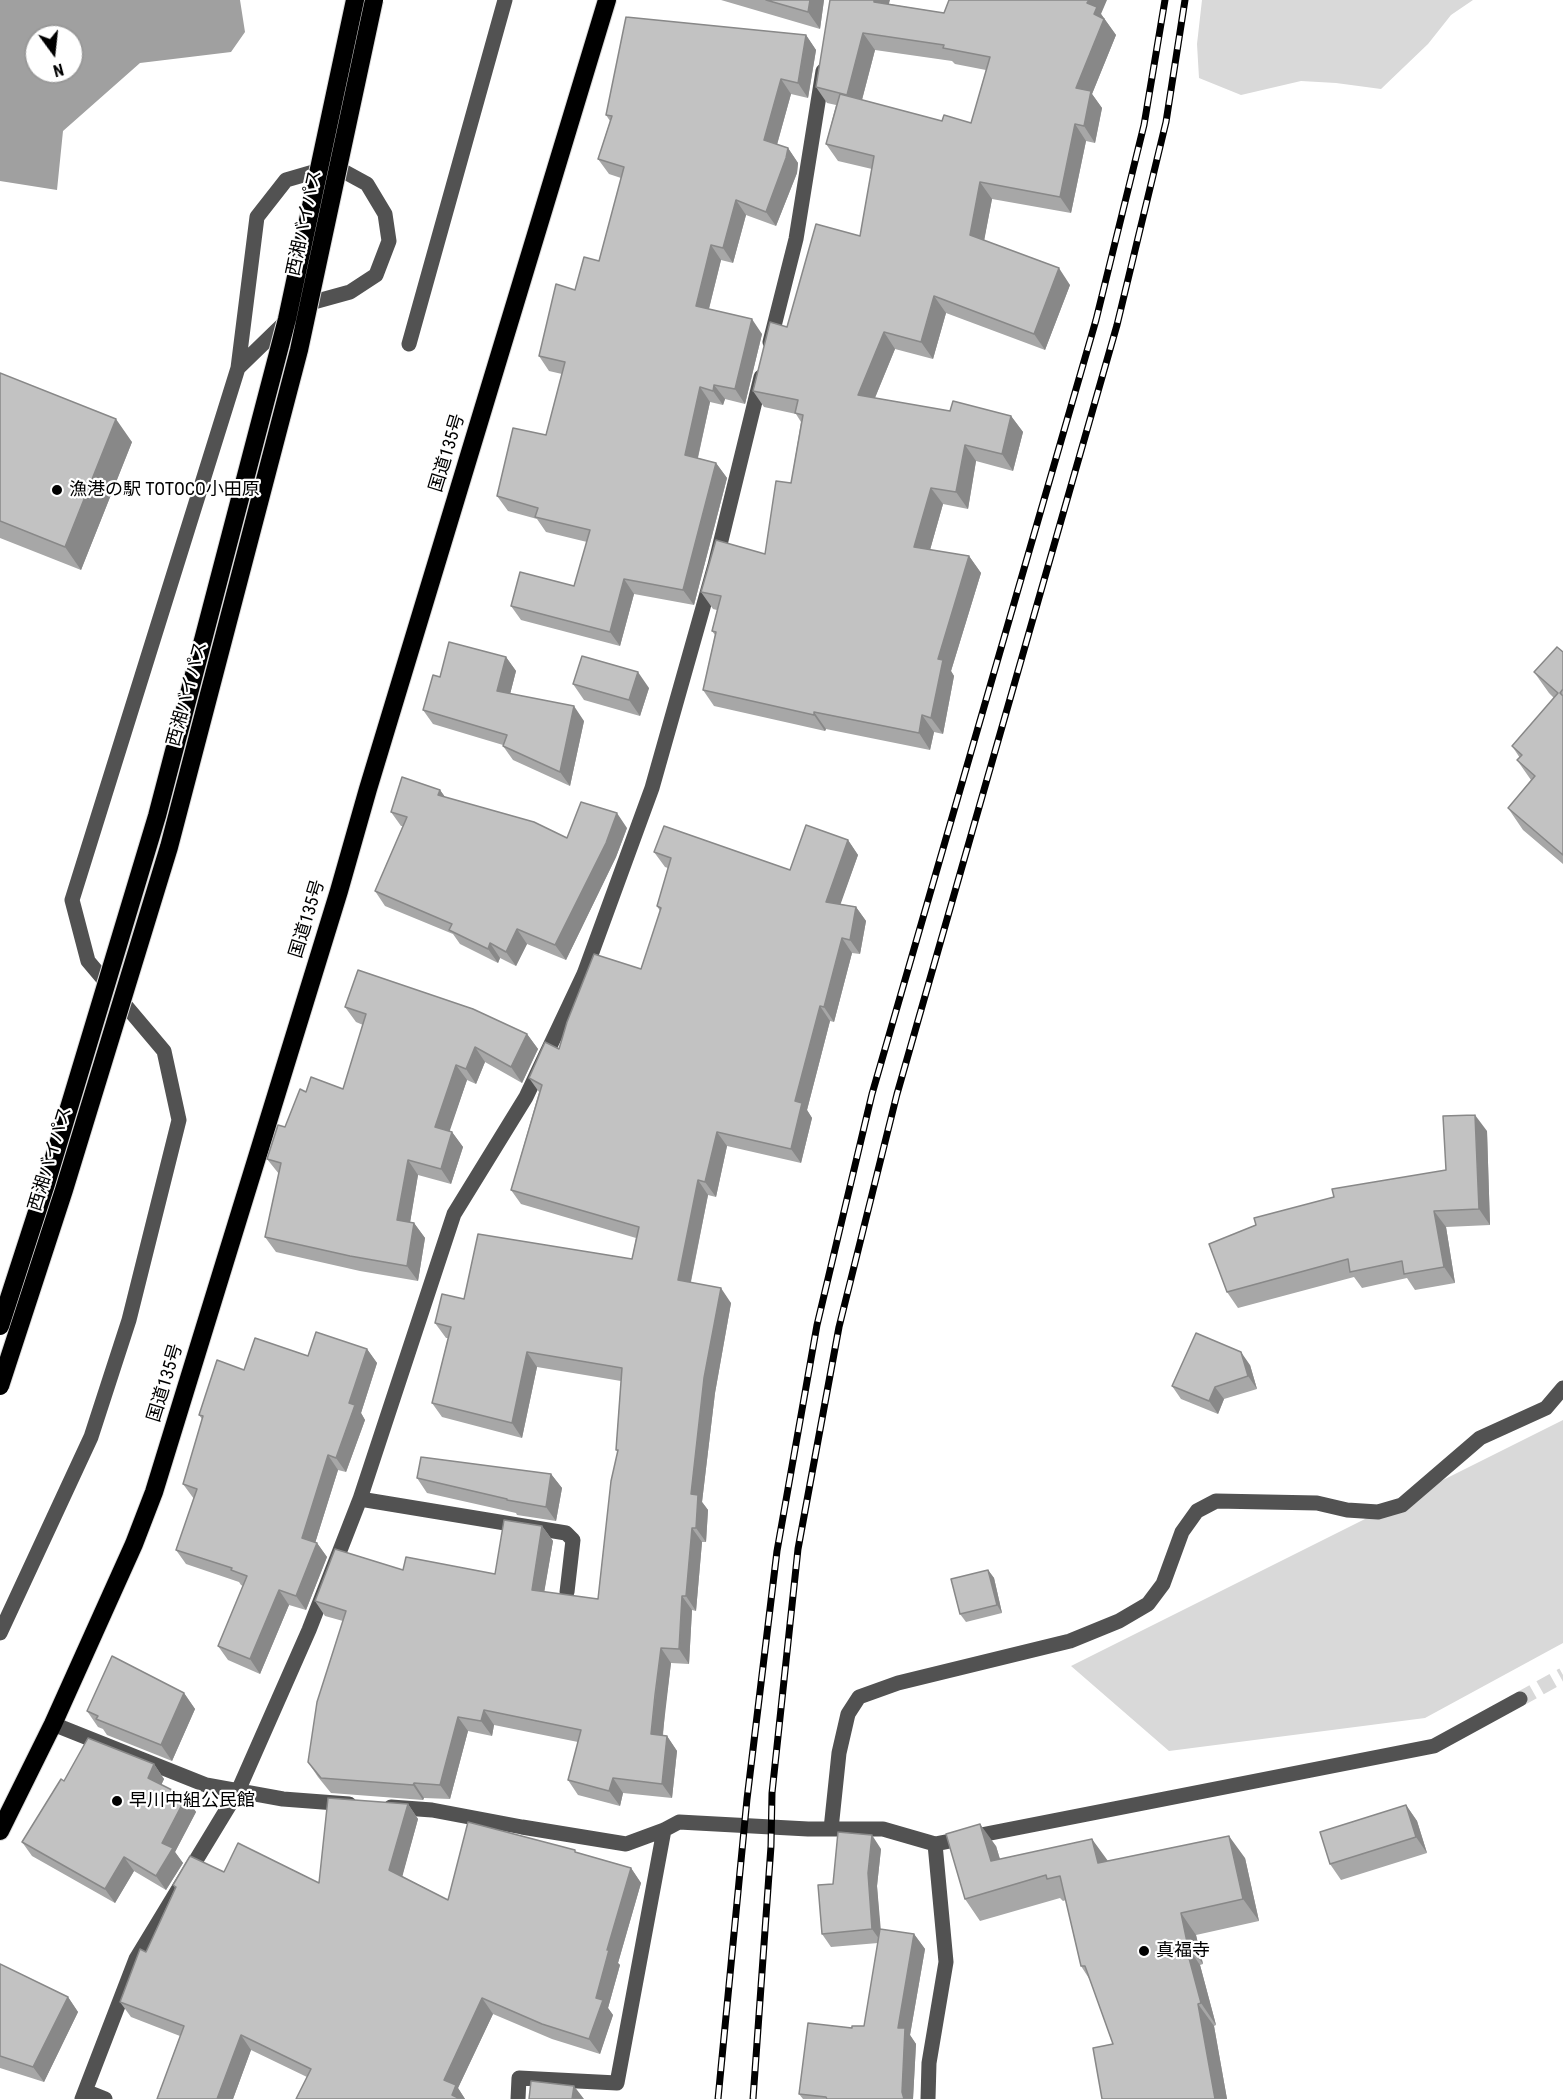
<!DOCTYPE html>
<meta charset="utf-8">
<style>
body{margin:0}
#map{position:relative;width:1563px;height:2099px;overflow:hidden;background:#fff;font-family:"Roboto Condensed",sans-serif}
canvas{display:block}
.north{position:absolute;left:24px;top:24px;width:60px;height:60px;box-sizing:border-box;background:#fff;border:2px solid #999;border-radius:50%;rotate:165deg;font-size:16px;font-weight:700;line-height:24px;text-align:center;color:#000}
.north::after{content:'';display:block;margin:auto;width:21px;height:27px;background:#000;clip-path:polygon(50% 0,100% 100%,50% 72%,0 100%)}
</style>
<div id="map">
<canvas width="1563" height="2099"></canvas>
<div class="north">N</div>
</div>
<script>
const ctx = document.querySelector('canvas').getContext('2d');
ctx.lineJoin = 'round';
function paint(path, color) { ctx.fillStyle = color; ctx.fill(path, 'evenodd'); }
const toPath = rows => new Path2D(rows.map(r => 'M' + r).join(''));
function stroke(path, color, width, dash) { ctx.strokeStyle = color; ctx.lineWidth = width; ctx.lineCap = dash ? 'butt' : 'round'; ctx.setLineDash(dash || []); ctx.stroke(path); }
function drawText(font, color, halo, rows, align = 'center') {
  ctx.font = font + ' "Roboto Condensed","Noto Sans JP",sans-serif'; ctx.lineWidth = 4.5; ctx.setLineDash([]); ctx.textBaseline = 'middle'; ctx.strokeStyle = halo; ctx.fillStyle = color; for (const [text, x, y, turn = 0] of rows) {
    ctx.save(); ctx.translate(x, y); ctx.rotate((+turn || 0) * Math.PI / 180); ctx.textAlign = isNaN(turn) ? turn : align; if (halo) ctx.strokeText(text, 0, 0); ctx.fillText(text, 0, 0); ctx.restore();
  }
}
paint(toPath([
 [1202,0,1473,0,1451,15,1428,44,1381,89,1336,83,1301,81,1241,95,1199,78,1197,44],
 [1563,1420,1563,1643,1425,1718,1169,1751,1071,1666]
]), '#d9d9d9');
paint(toPath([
 [0,0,240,0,245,32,231,52,140,63,63,131,57,190,0,181],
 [36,36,72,36,72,72,36,72]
]), '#a0a0a0');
stroke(toPath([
 [1520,1699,1563,1675]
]), '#d9d9d9', 15, [15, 8]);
const highway = toPath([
 [0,1831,53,1724,134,1544,154,1492,339,891,368,789,607,0]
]);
stroke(highway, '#dbdbdb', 20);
stroke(toPath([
 [770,342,796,239,823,71],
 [409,344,505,0],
 [360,1499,566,1533,573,1540,567,1592],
 [0,1633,91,1437,129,1320,179,1120,164,1051,88,961,72,900,238,368,257,217,286,180,334,166,367,184,385,214,389,241,376,275,350,292,303,305,238,368],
 [53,1724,206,1785,283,1799,349,1804],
 [391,1807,432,1810,522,1827,626,1844,664,1830,679,1822,808,1829,883,1829,935,1844,1434,1746,1520,1699],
 [831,1829,839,1753,848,1714,859,1697,898,1683,1070,1641,1119,1621,1148,1604,1163,1584,1182,1532,1197,1511,1216,1501,1317,1503,1347,1510,1378,1512,1402,1505,1480,1438,1546,1408,1563,1388],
 [85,2091,105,2099],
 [82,2099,136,1959,238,1791,309,1630,360,1499,454,1214,526,1097,584,974,652,788,715,565,761,377],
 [518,2099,519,2078,617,2083,664,1830],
 [928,2099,929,2063,946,1962,935,1844]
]), '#525252', 15);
stroke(highway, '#000', 18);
const rail = toPath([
 [718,2099,747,1799,777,1551,817,1325,872,1094,1096,320,1144,125,1165,0],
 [753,2099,771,1846,772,1793,798,1549,839,1327,897,1094,1117,325,1166,122,1185,0]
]);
stroke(rail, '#000', 7);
stroke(rail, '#fff', 4.5, [14]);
const highwayBridge = toPath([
 [0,1326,46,1184,157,816,287,319,355,0],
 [0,1386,64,1190,169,847,299,350,374,0]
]);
stroke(highwayBridge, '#dbdbdb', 20, []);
stroke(highwayBridge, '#000', 18);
paint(toPath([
 [721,0,824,0,820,29],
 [889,4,944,13,1101,14,1116,35,1092,94,1102,108,1095,143,1086,141,1071,213,992,199,984,240,1070,285,1045,350,946,313,933,359,895,349,875,398,950,411,1011,416,1023,432,1013,471,976,461,968,509,943,504,930,550,969,556,981,573,951,671,954,676,943,734,934,732,930,750,826,729,825,731,714,706,703,690,715,635,712,631,717,610,713,609,701,592,765,554,791,483,801,422,796,414,764,407,753,391,787,327,860,236,872,169,838,161,826,144,836,105,827,103,816,87],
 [875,50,952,61,955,64,986,70,971,123,942,121,862,100],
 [806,35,816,50,808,98,791,94,777,145,788,148,798,163,797,173,776,226,746,215,733,263,721,260,709,309,762,334,745,404,725,399,723,405,710,402,698,458,716,463,727,478,694,605,634,594,620,646,521,620,511,606,574,586,587,542,546,532,537,519,508,511,497,496,546,435,562,374,549,371,539,356,575,290,599,261,621,178,609,174,598,159,610,121,606,115],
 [0,373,132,442,81,570,0,538],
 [1563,652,1563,864,1523,830,1508,808,1531,780,1517,760,1520,758,1512,746,1554,698,1549,693,1534,672],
 [506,657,516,671,510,694,584,721,570,786,513,760,503,746,503,745,433,724,423,710,440,677],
 [573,684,649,688,640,716,584,700],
 [440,790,445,797,567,838,627,828,616,857,566,960,527,944,516,966,500,958,498,963,460,944,453,934,385,906,375,891,403,826,401,826,391,812],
 [848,840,858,855,840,904,856,907,866,921,860,954,852,953,834,1022,830,1021,807,1110,812,1118,801,1163,727,1146,716,1197,708,1195,691,1282,731,1303,715,1393,702,1502,708,1510,706,1542,702,1542,696,1611,692,1610,689,1664,671,1663,665,1709,663,1736,667,1736,677,1751,672,1798,623,1793,620,1806,578,1795,568,1780,578,1742,494,1725,492,1736,468,1731,450,1799,424,1798,423,1800,331,1793,318,1777,308,1762,343,1621,325,1616,315,1601,403,1570,495,1574,542,1526,553,1541,544,1592,598,1599,618,1452,616,1450,621,1381,537,1367,522,1438,442,1417,432,1403,448,1338,446,1338,435,1323,464,1299,632,1259,636,1238,521,1204,511,1190,539,1092,529,1078,559,1049,641,969,660,911,657,906,668,868,665,867,654,852,790,870],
 [345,1007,527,1034,538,1049,522,1083,485,1062,476,1084,467,1080,449,1131,452,1132,463,1147,451,1184,418,1175,410,1222,414,1223,425,1238,418,1281,360,1271,276,1252,265,1237,279,1174,267,1159,306,1092,343,1089,363,1025,356,1022],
 [1487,1131,1490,1225,1446,1227,1455,1283,1415,1290,1407,1278,1362,1288,1354,1277,1238,1308,1227,1292,1446,1170],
 [367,1349,377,1363,361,1413,365,1420,346,1472,338,1470,315,1543,317,1543,327,1557,306,1610,289,1605,260,1674,228,1660,218,1646,243,1586,241,1585,239,1582,186,1564,176,1550,194,1499,183,1484,202,1419,199,1415,244,1370,308,1356],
 [1250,1365,1257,1389,1224,1399,1218,1414,1181,1399,1172,1386],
 [551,1474,562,1488,556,1521,517,1515,516,1513,427,1493,417,1478],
 [988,1570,994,1578,1002,1613,966,1622,960,1614],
 [184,1693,195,1709,172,1761,107,1735,103,1729,98,1727,87,1711],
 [154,1764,164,1779,161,1785,186,1797,196,1812,175,1852,183,1863,166,1890,134,1871,115,1903,32,1856,22,1842,64,1781],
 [408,1804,418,1819,402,1876,448,1900,577,1853,631,1868,641,1883,618,1963,620,1965,608,2008,613,2015,600,2054,552,2039,493,2014,458,2088,465,2099,296,2099,307,2077,251,2050,233,2099,157,2099,180,2036,131,2017,120,2002,146,1952,175,1888,173,1885,224,1872,319,1883],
 [1406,1805,1417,1821,1427,1853,1341,1880,1330,1864],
 [996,1846,1000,1859,1108,1861,1245,1858,1259,1921,1196,1935,1203,1964,1200,1965,1216,2025,1214,2026,1227,2099,1102,2099,1113,2044,1090,1980,1081,1966,1066,1900,1063,1901,1060,1898,980,1921,965,1899],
 [881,1849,877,1886,880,1929,914,1934,925,1949,910,2035,916,2044,913,2099,803,2099,799,2094,852,2028,864,2026,878,1943,831,1947,822,1934],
 [0,1964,68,1997,78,2012,44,2082,0,2068]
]), '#a7a7a7');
paint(toPath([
 [810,0,824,0,820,29,808,12],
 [874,0,890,0,885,18,874,2],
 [1089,0,1107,0,1101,14,1116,35,1092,94,1102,108,1095,143,1084,126,1076,88,1087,3],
 [863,33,875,50,859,111,847,95],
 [806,35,816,50,808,98,798,83],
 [781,79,791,94,774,155,764,140],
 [1075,124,1086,141,1071,213,1060,197],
 [788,148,798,163,797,173,776,226,766,212],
 [980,182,992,199,982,252,970,235],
 [736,200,746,215,733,263,723,248],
 [711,245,721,260,706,320,696,306],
 [1059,268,1070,285,1045,350,1034,334],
 [934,296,946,313,933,359,921,342],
 [752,319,762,334,745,404,735,389],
 [884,332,895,349,869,412,858,395],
 [714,385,725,399,723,405,713,391],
 [700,387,710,402,695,470,685,455],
 [1011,416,1023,432,1013,471,1002,454],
 [116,419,132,442,81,570,65,547],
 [965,445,976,461,968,509,956,492],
 [716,463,727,478,694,605,683,590],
 [931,488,943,504,926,564,914,547],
 [969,556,981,573,951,671,954,676,943,734,931,718,938,659],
 [624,579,634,594,620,646,610,632],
 [506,657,516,671,507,706,497,691],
 [638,672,649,688,640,716,629,700],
 [574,706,584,721,570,786,560,772],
 [814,712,826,729,825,731,814,715],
 [922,715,934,732,930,750,919,733],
 [440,790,450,804,438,795],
 [617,813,627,828,616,857,566,960,555,945],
 [848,840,858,855,836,917,826,902],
 [856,907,866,921,860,954,850,940],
 [517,929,527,944,516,966,506,952],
 [842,938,852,953,834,1022,824,1007],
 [490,943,500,958,498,963,488,949],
 [820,1006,830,1021,807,1110,812,1118,801,1163,791,1149,795,1101],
 [527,1034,538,1049,522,1083,511,1067],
 [475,1047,485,1062,476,1084,466,1069],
 [456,1065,467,1080,446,1142,435,1127],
 [1475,1115,1487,1131,1490,1225,1479,1209],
 [452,1132,463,1147,451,1184,441,1169],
 [717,1132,727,1146,716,1197,705,1182],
 [408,1160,418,1175,408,1235,397,1220],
 [698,1180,708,1195,688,1295,678,1280],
 [1434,1211,1446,1227,1455,1283,1444,1267],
 [414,1223,425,1238,418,1281,407,1266],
 [721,1288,731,1303,715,1393,702,1502,708,1510,706,1542,696,1528,691,1494,704,1378],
 [367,1349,377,1363,361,1413,365,1420,346,1472,336,1458,349,1403],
 [527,1352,537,1367,522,1438,512,1423],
 [1241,1352,1250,1365,1257,1389,1248,1376],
 [1215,1387,1224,1399,1218,1414,1209,1401],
 [328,1455,338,1470,312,1553,302,1538],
 [551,1474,562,1488,556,1521,546,1507],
 [542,1526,553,1541,542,1605,532,1590],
 [692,1528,702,1542,696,1611,686,1596],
 [317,1543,327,1557,306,1610,296,1596],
 [988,1570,994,1578,1002,1613,997,1605],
 [279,1590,289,1605,260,1674,250,1659],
 [682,1596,692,1610,689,1664,679,1649],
 [661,1648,671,1663,661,1749,651,1734],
 [184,1693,195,1709,172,1761,161,1745],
 [484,1710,494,1725,492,1736,481,1721],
 [458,1717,468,1731,450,1799,440,1785],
 [667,1736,677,1751,672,1798,662,1784],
 [154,1764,164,1779,158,1792,148,1778],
 [613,1778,623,1793,620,1806,609,1791],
 [414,1783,424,1798,423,1800,413,1785],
 [186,1797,196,1812,175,1852,183,1863,166,1890,156,1876,162,1843],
 [408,1804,418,1819,400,1885,389,1870],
 [1406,1805,1417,1821,1427,1853,1416,1837],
 [980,1824,996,1846,1007,1883,991,1861],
 [872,1835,881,1849,877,1886,882,1943,872,1929,868,1873],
 [1229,1836,1245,1858,1259,1921,1243,1899],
 [1092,1839,1108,1861,1098,1863],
 [124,1857,134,1871,115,1903,105,1889],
 [631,1868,641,1883,618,1963,620,1965,608,2008,613,2015,600,2054,589,2039,596,1998,607,1950],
 [1181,1913,1196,1935,1203,1964,1187,1942],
 [914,1934,925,1949,910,2035,916,2044,913,2099,904,2099,902,2092,898,2028],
 [1185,1943,1200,1965,1216,2025,1201,2003],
 [68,1997,78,2012,44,2082,33,2067],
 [482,1998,493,2014,458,2088,465,2099,454,2099,444,2080],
 [1198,2004,1214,2026,1227,2099,1215,2099],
 [241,2035,251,2050,233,2099,217,2099],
 [574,2086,584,2099,572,2099]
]), '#888');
const building = toPath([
 [766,0,810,0,808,12,766,0],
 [830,0,874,0,874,2,944,13,949,0,1089,0,1087,3,1097,7,1094,14,1104,19,1076,88,1091,91,1084,126,1075,124,1060,197,980,182,970,235,1059,268,1034,334,934,296,921,342,884,332,858,395,950,411,953,401,1011,416,1002,454,965,445,956,492,931,488,914,547,969,556,938,659,943,660,931,718,922,715,919,733,814,712,814,715,703,690,716,632,712,631,721,596,701,592,716,540,765,554,776,481,791,483,803,415,795,413,798,400,753,391,770,322,787,327,816,224,860,236,874,156,826,144,840,94,942,121,944,115,971,123,990,57,943,48,944,45,863,33,847,95,816,87,830,0],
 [626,17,806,35,798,83,781,79,764,140,788,148,786,158,766,212,736,200,723,248,711,245,696,306,752,319,735,389,714,385,713,391,700,387,685,455,716,463,683,590,624,579,610,632,511,606,520,572,574,586,590,530,535,517,538,508,497,496,513,428,546,435,565,362,539,356,556,284,575,290,584,257,599,261,624,167,598,159,612,116,606,115,626,17],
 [0,373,116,419,65,547,0,521,0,373],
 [449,642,506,657,497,691,574,706,560,772,503,746,507,735,423,710,433,675,440,677,449,642],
 [1557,647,1563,652,1563,689,1560,693,1563,696,1563,855,1508,808,1535,776,1517,760,1522,755,1512,746,1558,693,1534,672,1557,647],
 [582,656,638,672,629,700,573,684,582,656],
 [402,777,440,790,438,795,534,822,567,838,581,802,617,813,606,843,555,945,517,929,506,952,490,943,488,949,449,930,452,924,375,891,407,817,391,812,402,777],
 [806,825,848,840,826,902,856,907,850,940,842,938,824,1007,820,1006,795,1101,802,1103,791,1149,717,1132,705,1182,698,1180,678,1280,721,1288,704,1378,691,1494,698,1495,696,1528,692,1528,686,1596,682,1596,679,1649,661,1648,655,1695,651,1734,667,1736,662,1784,613,1778,609,1791,568,1780,581,1730,484,1710,481,1721,458,1717,440,1785,414,1783,413,1785,321,1778,308,1762,317,1702,346,1611,315,1601,335,1549,403,1570,406,1557,495,1574,504,1520,542,1526,532,1590,598,1599,611,1481,618,1450,616,1450,622,1368,527,1352,512,1423,432,1403,451,1327,435,1323,442,1294,464,1299,478,1234,632,1259,639,1227,511,1190,542,1085,529,1078,545,1042,559,1049,567,1022,594,954,641,969,661,908,657,906,671,858,654,852,664,826,790,870,806,825],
 [358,970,473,1009,527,1034,511,1067,475,1047,466,1069,456,1065,435,1127,452,1132,441,1169,408,1160,397,1220,414,1223,407,1266,350,1256,265,1237,281,1163,267,1159,278,1125,285,1127,300,1089,306,1092,311,1077,343,1089,366,1014,345,1007,358,970],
 [1475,1115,1479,1209,1434,1211,1444,1267,1404,1274,1402,1261,1350,1272,1348,1259,1227,1292,1209,1244,1256,1225,1254,1218,1334,1197,1332,1189,1446,1170,1443,1116,1475,1115],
 [316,1332,367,1349,349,1403,355,1405,336,1458,328,1455,302,1538,317,1543,296,1596,279,1590,250,1659,218,1646,247,1576,231,1570,232,1568,176,1550,197,1489,183,1484,203,1416,199,1415,217,1360,244,1370,255,1338,308,1356,316,1332],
 [1196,1333,1241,1352,1248,1376,1215,1387,1209,1401,1172,1386,1196,1333],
 [421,1457,551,1474,546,1507,507,1500,507,1499,417,1478,421,1457],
 [988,1570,997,1605,960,1614,951,1579,988,1570],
 [112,1656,184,1693,161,1745,96,1719,98,1716,87,1711,112,1656],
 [88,1738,154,1764,148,1778,186,1797,162,1843,173,1848,156,1876,124,1857,105,1889,22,1842,61,1779,64,1781,88,1738],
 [328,1798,408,1804,389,1870,448,1900,468,1822,575,1850,575,1852,631,1868,607,1950,609,1950,596,1998,603,2000,589,2039,542,2024,482,1998,444,2080,456,2085,452,2095,460,2099,296,2099,311,2069,241,2035,217,2099,157,2099,184,2026,120,2002,140,1949,146,1952,176,1887,173,1885,190,1856,224,1872,238,1843,319,1883,328,1798],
 [1406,1805,1416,1837,1330,1864,1320,1832,1406,1805],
 [980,1824,991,1861,1092,1839,1098,1863,1229,1836,1243,1899,1181,1913,1187,1942,1185,1943,1201,2003,1198,2004,1215,2099,1102,2099,1093,2048,1113,2044,1085,1966,1081,1966,1060,1876,1047,1879,1046,1875,965,1899,946,1834,980,1824],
 [838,1832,872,1835,868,1873,872,1929,822,1934,818,1885,833,1884,838,1832],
 [880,1929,914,1934,898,2028,905,2028,902,2092,904,2099,827,2099,826,2097,799,2094,808,2023,852,2028,852,2026,864,2026,880,1929],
 [0,1964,68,1997,33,2067,0,2056,0,1964],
 [531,2081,574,2086,572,2099,529,2099,531,2081]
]);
paint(building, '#c2c2c2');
stroke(building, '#888', 1.5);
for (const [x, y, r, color] of [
 [57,490,6,"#000"],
 [117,1801,6,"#000"],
 [1144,1951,6,"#000"]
]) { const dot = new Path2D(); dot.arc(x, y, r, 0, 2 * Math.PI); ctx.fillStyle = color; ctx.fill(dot); stroke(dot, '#fff', 2); }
drawText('18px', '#000', '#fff', [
 ["西湘バイパス",305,223,-78],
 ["国道135号",448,453,-73],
 ["西湘バイパス",188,694,-75],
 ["国道135号",308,919,-73],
 ["西湘バイパス",51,1159,-73],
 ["国道135号",166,1383,-73]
]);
drawText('18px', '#000', '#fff', [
 ["漁港の駅 TOTOCO小田原",69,490],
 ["早川中組公民館",129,1801],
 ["真福寺",1156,1951]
], 'left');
</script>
